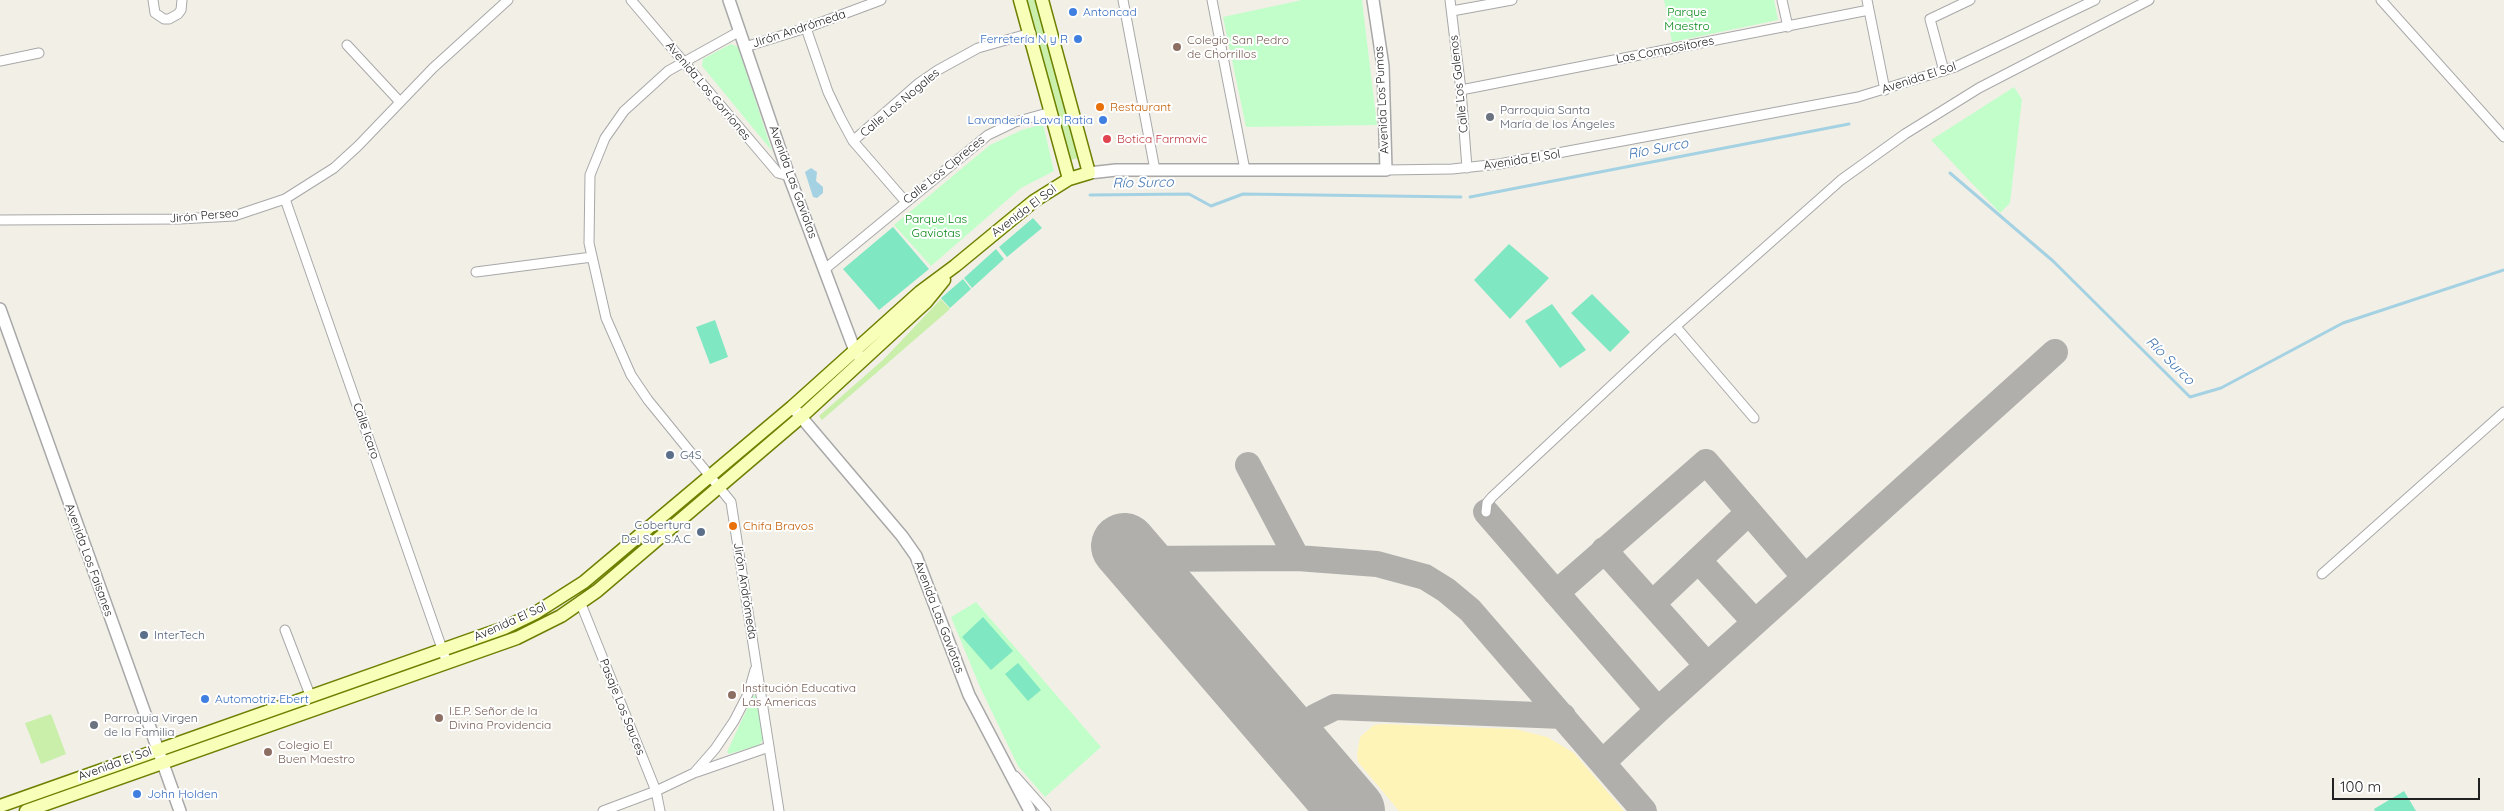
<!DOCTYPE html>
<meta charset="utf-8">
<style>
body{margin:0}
#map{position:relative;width:2504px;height:811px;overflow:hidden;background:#f2efe7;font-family:Quicksand,sans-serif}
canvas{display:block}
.scale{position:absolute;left:2332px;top:778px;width:148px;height:22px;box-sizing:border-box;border:2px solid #212121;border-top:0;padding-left:6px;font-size:15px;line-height:18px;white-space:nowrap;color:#212121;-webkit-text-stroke:4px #fff;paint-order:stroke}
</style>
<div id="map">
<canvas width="2504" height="811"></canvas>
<div class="scale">100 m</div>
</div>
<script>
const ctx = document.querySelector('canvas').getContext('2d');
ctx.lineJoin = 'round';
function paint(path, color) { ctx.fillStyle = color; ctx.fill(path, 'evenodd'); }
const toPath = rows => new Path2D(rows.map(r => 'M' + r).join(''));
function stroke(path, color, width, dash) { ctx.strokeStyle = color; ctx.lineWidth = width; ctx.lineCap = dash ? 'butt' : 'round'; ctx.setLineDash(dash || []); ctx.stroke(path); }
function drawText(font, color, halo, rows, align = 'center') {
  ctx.font = font + ' Quicksand,sans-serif'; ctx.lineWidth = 4; ctx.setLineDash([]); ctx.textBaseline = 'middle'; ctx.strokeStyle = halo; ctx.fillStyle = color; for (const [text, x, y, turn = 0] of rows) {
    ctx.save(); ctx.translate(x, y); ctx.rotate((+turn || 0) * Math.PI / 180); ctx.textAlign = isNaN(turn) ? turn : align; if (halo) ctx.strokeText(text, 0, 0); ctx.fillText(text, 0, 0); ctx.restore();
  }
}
paint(toPath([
 [1025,0,1038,0,1080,158,1069,160],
 [941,299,950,309,822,420,819,416,884,359],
 [51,714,66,754,41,764,25,723]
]), '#c9efaa');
paint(toPath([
 [1384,724,1515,729,1547,737,1574,753,1624,811,1399,811,1358,762,1357,754,1360,737,1374,725]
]), '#fff4b8');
paint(toPath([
 [1302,0,1362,0,1377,125,1246,127,1223,17],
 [1664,0,1774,0,1778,20,1672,42],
 [731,44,738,47,772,151,702,66,703,59],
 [2014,87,2022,99,2010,203,2000,213,1931,140],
 [1043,124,1054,171,1021,188,931,266,894,225,990,145,1022,130],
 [976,602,1101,747,1045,797,1018,766,980,687,951,617],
 [756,695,758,696,764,739,759,745,729,754,727,752,753,696]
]), '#c2feca');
paint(toPath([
 [1033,218,1042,228,1007,257,999,247],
 [893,227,929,269,879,310,843,269],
 [1509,244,1549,278,1510,319,1474,280],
 [996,249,1004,259,972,288,964,278],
 [963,279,971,289,950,308,941,298],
 [1592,294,1630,332,1610,352,1571,313],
 [1552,304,1586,350,1560,368,1525,321],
 [715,320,728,357,710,364,696,327],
 [983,617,1013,651,991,670,962,637],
 [1018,663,1041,690,1028,701,1005,674],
 [2404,791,2416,811,2375,811,2374,809]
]), '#80e7c3');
paint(toPath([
 [811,168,817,172,816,181,823,187,823,193,817,198,813,197,805,172]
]), '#a4d2e3');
stroke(toPath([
 [1950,173,2053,261,2190,397,2221,388,2343,323,2504,270],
 [1090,195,1189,194,1211,206,1243,194,1461,197],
 [1470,197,1849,124]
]), '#a4d2e3', 3);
stroke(toPath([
 [1248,465,1297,558],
 [1486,512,1658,710],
 [1604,550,1707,665],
 [1137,559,1297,558,1377,564,1425,577,1446,590,1470,610,1644,811],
 [1698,560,1755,622],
 [1556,593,1706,462,1805,577],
 [1653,603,1749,512],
 [1306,759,1304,747,1308,725,1315,717,1335,707,1563,716],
 [1603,762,1658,710,2055,352]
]), '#b0afab', 26);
stroke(toPath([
 [1124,546,1352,811]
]), '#b0afab', 66);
const minor = toPath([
 [153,0,155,13,164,19,169,19,178,14,181,10,182,0],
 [631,0,778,173,789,176],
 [1123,0,1155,170],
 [1212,0,1245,170],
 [1450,0,1461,90,1467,168],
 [1782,0,1788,27],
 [1867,0,1885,90],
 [2381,0,2504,137],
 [1452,11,1512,0],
 [806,28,828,92,840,117,853,141,905,201],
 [740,31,668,71,624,111,605,138,590,175,589,243,606,318,631,375,648,400,731,502,779,811],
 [347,45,400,102],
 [745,47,806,28,881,0],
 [0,61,39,53],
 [1944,71,1930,19,1970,0],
 [1461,90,1869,10],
 [853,141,919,83,938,70,978,48,1031,33],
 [1386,170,1452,169,1499,164,1858,97,1955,67,2095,0],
 [285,199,447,663],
 [0,220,180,219,234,216,285,199,334,168,358,146,433,68,508,0],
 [825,269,988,135,1015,122,1051,112],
 [476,272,592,257],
 [1676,327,1754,418],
 [1486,512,1487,503,1492,497,1657,343,1841,180,1905,134,1979,88,2149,0],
 [2322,574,2504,412],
 [581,604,656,791,660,811],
 [285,630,310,695],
 [697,772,769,747],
 [1015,776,1046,811],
 [603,811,656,791,694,773,715,749,734,721,748,694,755,670]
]);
const tertiary = toPath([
 [729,0,789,176,855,351,859,356],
 [1089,173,1116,170,1386,170,1383,66,1373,0],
 [0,309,180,811],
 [796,411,902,536,916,556,969,695,1030,811]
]);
const secondary = toPath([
 [1020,0,1069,179],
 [0,806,504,628,537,612,584,582,792,407,920,292,955,266,1034,201,1069,179,1089,173,1042,0],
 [26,811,517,638,561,616,597,591,801,417,926,302,944,280]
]);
stroke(minor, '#a8a8a8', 11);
stroke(tertiary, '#a8a8a8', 14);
stroke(secondary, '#6d8000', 15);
stroke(minor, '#fff', 9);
stroke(tertiary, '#fff', 11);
stroke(secondary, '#f8ffb9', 12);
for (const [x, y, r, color] of [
 [1073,12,5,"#3f7fe0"],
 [1078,39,5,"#3f7fe0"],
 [1177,47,5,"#8d6e63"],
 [1100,107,5,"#e8710a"],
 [1490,117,5,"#6b7280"],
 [1103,120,5,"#3f7fe0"],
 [1107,139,5,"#e0444e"],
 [670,455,5,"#5c6f8a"],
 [733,526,5,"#e8710a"],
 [701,532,5,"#5c6f8a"],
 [144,635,5,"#5c6f8a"],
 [732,695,5,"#8d6e63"],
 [205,699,5,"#3f7fe0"],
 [439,718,5,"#8d6e63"],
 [94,725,5,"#6b7280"],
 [268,752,5,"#8d6e63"],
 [137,794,5,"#3f7fe0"]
]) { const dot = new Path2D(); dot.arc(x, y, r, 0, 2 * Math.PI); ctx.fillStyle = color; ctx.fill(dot); stroke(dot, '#fff', 2); }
drawText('12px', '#366cbe', '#fff', [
 ["Antoncad",1083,12],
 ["Ferretería N y R",1068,39,"right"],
 ["Lavandería Lava Ratia",1093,120,"right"],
 ["Automotriz Ebert",215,699],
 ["John Holden",147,794]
], 'left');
drawText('12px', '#038614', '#fff', [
 ["Parque",1687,12],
 ["Maestro",1687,26],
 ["Parque Las",936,219],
 ["Gaviotas",936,233]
]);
drawText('12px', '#212121', '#fff', [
 ["Jirón Andrómeda",799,29,-18],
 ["Los Compositores",1665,50,-11],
 ["Avenida El Sol",1919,78,-18],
 ["Calle Los Galenos",1459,84,-96],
 ["Avenida Los Gorriones",708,91,50],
 ["Avenida Los Pumas",1382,100,-93],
 ["Calle Los Nogales",900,103,-40],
 ["Avenida El Sol",1522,160,-9],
 ["Calle Los Cipreces",944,170,-39],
 ["Avenida Las Gaviotas",793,182,70],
 ["Avenida El Sol",1024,211,-37],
 ["Jirón Perseo",204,216,-5],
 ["Calle Icaro",366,431,71],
 ["Avenida Los Faisanes",89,560,70],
 ["Jirón Andrómeda",745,591,81],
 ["Avenida Las Gaviotas",939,617,69],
 ["Avenida El Sol",510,622,-24],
 ["Pasaje Los Sauces",622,707,68],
 ["Avenida El Sol",115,764,-20]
]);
drawText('12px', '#785e54', '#fff', [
 ["Colegio San Pedro",1187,40],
 ["de Chorrillos",1187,54],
 ["Institución Educativa",742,688],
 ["Las Americas",742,702],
 ["I.E.P. Señor de la",449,711],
 ["Divina Providencia",449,725],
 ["Colegio El",278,745],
 ["Buen Maestro",278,759]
], 'left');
drawText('12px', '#c56008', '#fff', [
 ["Restaurant",1110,107],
 ["Chifa Bravos",743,526]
], 'left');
drawText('12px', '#5b616d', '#fff', [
 ["Parroquia Santa",1500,110],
 ["María de los Ángeles",1500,124],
 ["Parroquia Virgen",104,718],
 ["de la Familia",104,732]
], 'left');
drawText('12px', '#be3a42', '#fff', [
 ["Botica Farmavic",1117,139]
], 'left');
drawText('12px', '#4e5e75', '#fff', [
 ["G4S",680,455],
 ["Cobertura",691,525,"right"],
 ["Del Sur S.A.C",691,539,"right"],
 ["InterTech",154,635]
], 'left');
drawText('italic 14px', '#4175b2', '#fff', [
 ["Río Surco",1658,149,-11],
 ["Río Surco",1143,183,-1],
 ["Río Surco",2170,361,45]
]);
</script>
